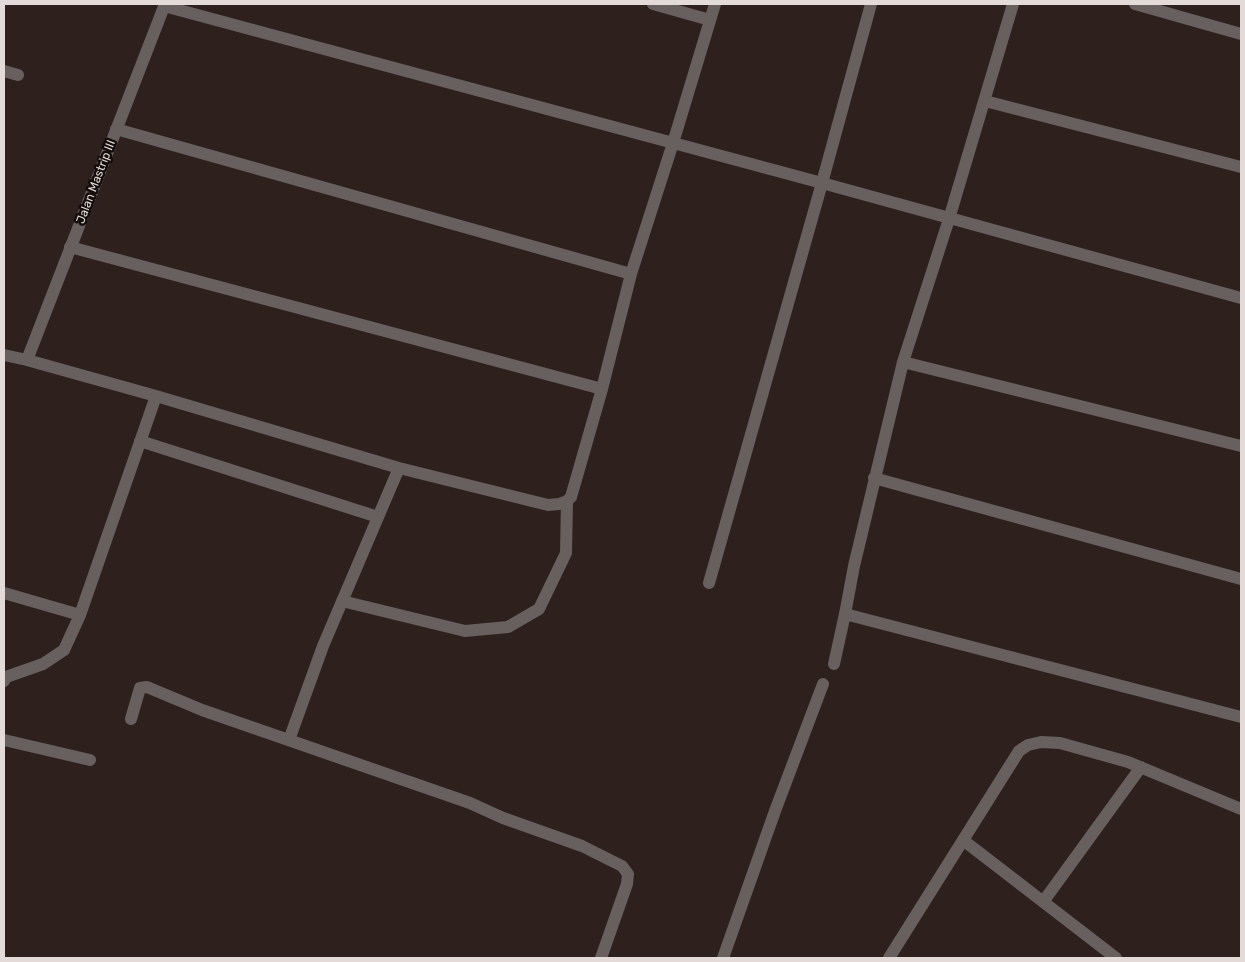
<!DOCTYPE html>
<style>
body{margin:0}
#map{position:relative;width:1245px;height:962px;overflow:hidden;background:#2e211d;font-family:Rubik,sans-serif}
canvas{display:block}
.frame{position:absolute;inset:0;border:5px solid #e4dbd8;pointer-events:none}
</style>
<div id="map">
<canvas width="1245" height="962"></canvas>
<div class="frame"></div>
</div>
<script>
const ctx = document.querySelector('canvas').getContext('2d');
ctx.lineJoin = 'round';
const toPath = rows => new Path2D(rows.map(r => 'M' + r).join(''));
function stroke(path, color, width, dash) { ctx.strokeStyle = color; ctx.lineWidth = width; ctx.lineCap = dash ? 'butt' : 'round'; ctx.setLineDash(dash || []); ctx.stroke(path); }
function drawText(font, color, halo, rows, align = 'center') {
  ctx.font = font + ' Rubik,sans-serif'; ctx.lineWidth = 5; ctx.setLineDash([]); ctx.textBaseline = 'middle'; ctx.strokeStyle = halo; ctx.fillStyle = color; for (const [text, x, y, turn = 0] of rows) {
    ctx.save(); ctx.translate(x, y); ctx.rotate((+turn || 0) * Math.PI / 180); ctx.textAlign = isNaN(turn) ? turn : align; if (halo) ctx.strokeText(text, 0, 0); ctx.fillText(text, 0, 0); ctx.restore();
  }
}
stroke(toPath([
 [653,4,710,20],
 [1135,4,1241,34],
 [164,6,822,183,1241,298],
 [4,71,18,75],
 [985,101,1241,167],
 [116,129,631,274],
 [70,247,602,389],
 [4,355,27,360,156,396,399,468,548,505,559,504,567,501,571,497,602,389,631,274,673,143,715,4],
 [27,360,165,4],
 [903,362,1241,446],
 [140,441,378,517],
 [874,478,1241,579],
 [709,583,822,183,871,4],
 [4,593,80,615,156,396],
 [342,601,465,631,508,627,539,609,566,553,567,501],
 [845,614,1241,717],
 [834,664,845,614,854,566,903,362,949,219,1013,4],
 [4,681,6,677,43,664,64,650,80,615],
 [131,719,140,688,147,687,202,710,470,803,503,818,582,846,622,866,628,874,627,884,601,958],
 [4,740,90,760],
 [289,740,323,646,399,468],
 [963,840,1116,958],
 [1043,902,1141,767],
 [723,958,775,811,823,684],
 [889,958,1019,751,1028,745,1041,742,1060,743,1128,762,1241,809]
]), '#68605e', 12);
drawText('12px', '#e4dbd8', '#120c0b', [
 ["Jalan Mastrip III",96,182,-69]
]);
</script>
